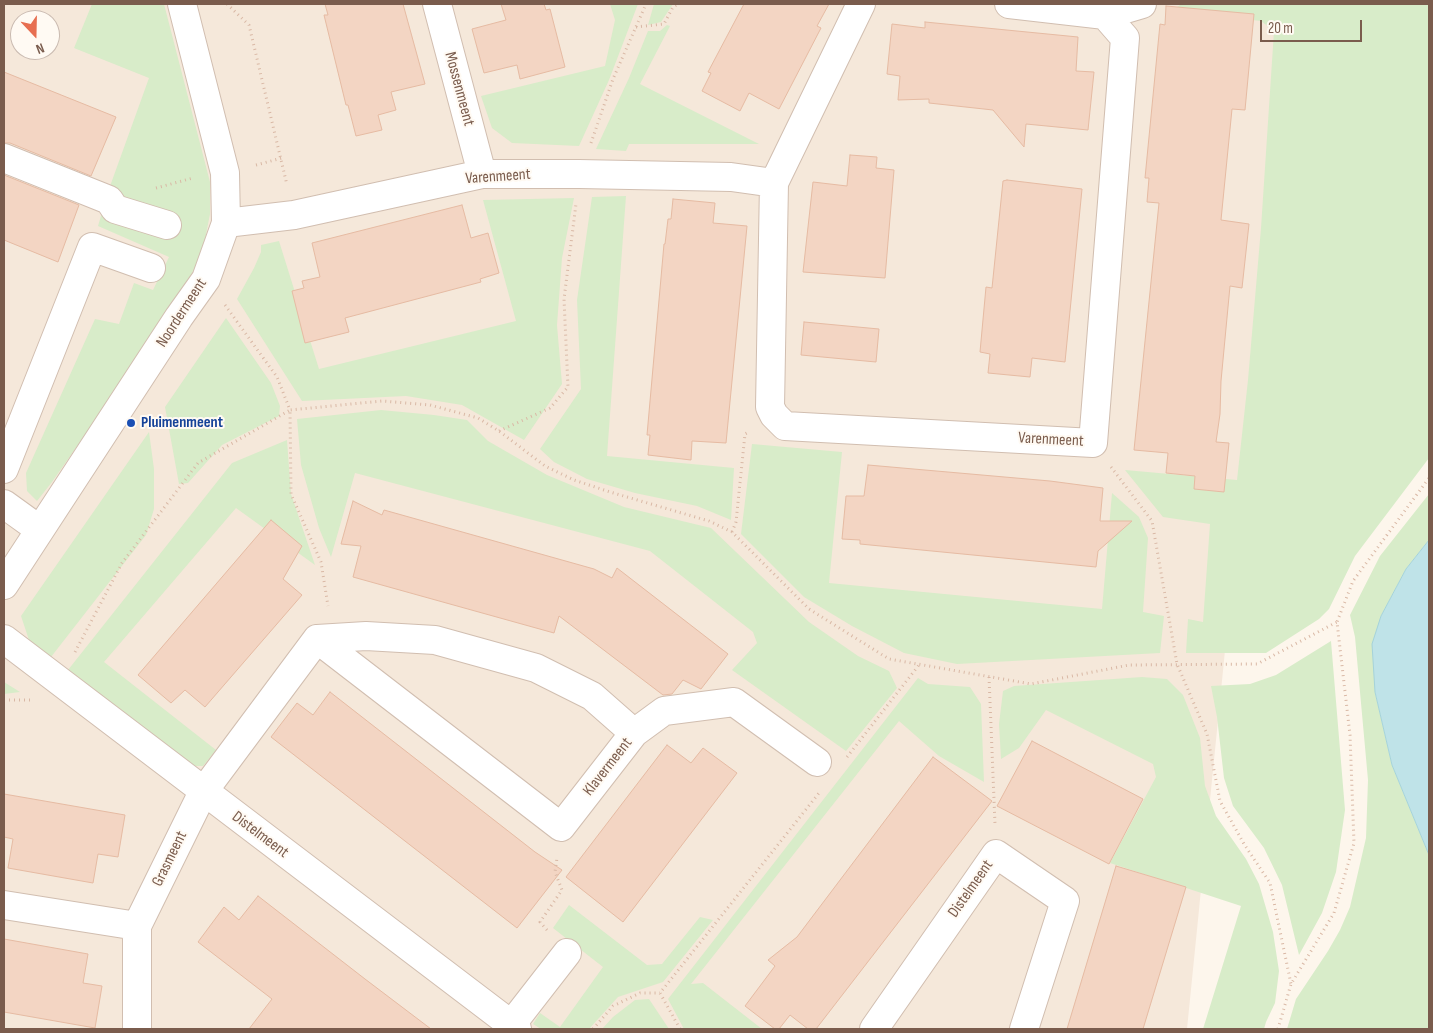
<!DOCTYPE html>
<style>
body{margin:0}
#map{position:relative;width:1433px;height:1033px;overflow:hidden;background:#fdf6ec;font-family:"Sofia Sans Condensed",sans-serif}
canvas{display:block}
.frame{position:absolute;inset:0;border:5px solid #7a5c4d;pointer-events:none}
.north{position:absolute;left:10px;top:10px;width:50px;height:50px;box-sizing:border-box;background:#fffaf3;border:1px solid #cabbb1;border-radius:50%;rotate:159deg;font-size:14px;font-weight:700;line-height:20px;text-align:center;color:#7a5c4d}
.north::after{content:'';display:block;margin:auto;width:18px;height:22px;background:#e76f51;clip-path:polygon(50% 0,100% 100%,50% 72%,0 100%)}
.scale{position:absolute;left:1260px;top:20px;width:102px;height:22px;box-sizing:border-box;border:2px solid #7a5c4d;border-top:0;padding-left:6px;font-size:15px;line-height:18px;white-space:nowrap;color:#7a5c4d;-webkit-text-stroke:4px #fffaf3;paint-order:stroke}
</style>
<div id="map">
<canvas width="1433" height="1033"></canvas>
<div class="frame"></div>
<div class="north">N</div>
<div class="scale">20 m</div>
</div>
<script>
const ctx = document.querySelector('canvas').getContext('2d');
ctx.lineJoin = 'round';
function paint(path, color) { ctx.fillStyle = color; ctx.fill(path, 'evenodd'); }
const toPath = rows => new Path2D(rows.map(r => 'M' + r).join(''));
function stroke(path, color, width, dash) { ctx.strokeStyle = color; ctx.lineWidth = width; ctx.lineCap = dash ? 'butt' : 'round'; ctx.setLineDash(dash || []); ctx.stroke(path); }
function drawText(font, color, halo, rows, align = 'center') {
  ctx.font = font + ' "Sofia Sans Condensed",sans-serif'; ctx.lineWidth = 4; ctx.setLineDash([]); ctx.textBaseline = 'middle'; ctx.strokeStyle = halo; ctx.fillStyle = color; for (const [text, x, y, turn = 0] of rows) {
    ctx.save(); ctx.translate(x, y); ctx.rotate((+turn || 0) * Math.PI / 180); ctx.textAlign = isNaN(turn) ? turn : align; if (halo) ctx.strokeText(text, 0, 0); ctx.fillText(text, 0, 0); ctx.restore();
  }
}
paint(toPath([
 [4,4,1296,4,1236,541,1187,1029,4,1029],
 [20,20,50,20,50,50,20,50]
]), '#f5e8da');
paint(toPath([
 [92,4,164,4,210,182,210,214,202,255,168,316,52,482,37,501,27,491,26,473,95,319,119,324,134,283,153,290,169,257,98,226,109,189,149,78,74,48],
 [610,4,638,4,609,80,579,146,512,143,492,128,481,96,605,66,615,20],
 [654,4,673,4,661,22,648,25],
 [1182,4,1429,4,1429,458,1355,556,1329,609,1319,619,1266,653,1186,653,1188,619,1203,622,1210,524,1163,517,1125,470,1237,480,1248,380,1261,228,1274,31,1261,21,1170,11],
 [667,25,670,26,640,84,759,144,629,144,626,151,596,149,629,78,648,31,660,31],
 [626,196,607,456,734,468,731,520,697,506,635,493,587,479,554,462,540,449,581,389,577,300,592,197],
 [574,198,562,258,557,325,562,384,524,440,462,405,406,396,302,401,237,299,254,268,261,252,261,245,279,241,319,369,516,321,483,200],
 [226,318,271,383,280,406,279,416,222,445,188,483,179,484,165,407],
 [381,410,434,415,467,420,488,441,547,475,624,507,711,528,809,622,858,656,889,671,897,688,846,751,732,670,757,643,753,632,650,551,355,473,331,557,319,528,301,465,297,419],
 [149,432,154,469,154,509,146,535,51,657,29,640,21,616],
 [287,440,291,494,315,565,236,508,104,662,216,750,203,766,192,766,68,670,232,463],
 [752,444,842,452,829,583,1102,609,1112,493,1139,517,1148,538,1143,612,1164,616,1160,653,957,664,904,653,852,626,804,597,741,534],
 [1429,494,1429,540,1406,569,1381,616,1375,692,1392,765,1429,855,1429,1029,1287,1029,1296,999,1328,951,1340,930,1350,907,1366,838,1368,780,1355,637,1350,615,1380,556],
 [1331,641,1345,810,1336,872,1322,913,1299,955,1282,885,1264,848,1233,806,1224,778,1217,717,1211,686,1250,684,1276,675],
 [1142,677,1167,679,1183,695,1200,738,1205,786,1216,816,1246,859,1259,884,1273,932,1279,971,1275,1003,1266,1022,1264,1029,1203,1029,1241,906,1110,863,1156,777,1153,764,1046,710,1019,748,1001,759,999,724,1003,691,1014,686],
 [918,678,928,684,970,687,981,704,984,782,939,756,899,721,691,984,703,983,762,1029,684,1029,668,999],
 [4,682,20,692,4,694],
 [569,905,647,965,662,964,700,917,713,920,663,982,618,997,589,1029,541,1029,533,1024,540,1013,560,1027,603,967,553,928],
 [649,999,669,1029,602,1029,613,1017,635,1000]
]), '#d8ecc9');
const water = toPath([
 [1429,540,1429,855,1392,765,1375,692,1372,644,1381,616,1406,569,1429,540]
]);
paint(water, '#bfe3e8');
stroke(water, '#a5d3da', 1);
const building = toPath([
 [325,4,403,4,425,84,391,92,396,110,378,115,382,130,356,136,348,105,346,105,324,15,328,15,325,4],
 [501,4,544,4,546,10,550,9,565,67,520,79,517,65,484,73,472,29,506,20,501,4],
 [744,4,829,4,817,26,821,28,779,109,749,93,740,111,702,91,711,73,708,72,744,4],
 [1166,6,1254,14,1245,110,1232,109,1221,220,1249,224,1242,288,1230,286,1221,381,1220,414,1216,442,1229,443,1224,492,1194,489,1195,476,1166,473,1168,453,1134,450,1159,203,1147,202,1149,178,1145,178,1160,24,1165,25,1166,6],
 [925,22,1078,37,1076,71,1094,72,1088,130,1026,124,1024,147,993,110,929,103,929,99,898,100,900,76,887,74,892,24,925,28,925,22],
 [4,72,116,117,91,176,10,143,4,143,4,72],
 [850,155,877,157,876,168,894,170,885,278,803,272,813,182,847,186,850,155],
 [4,175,79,205,58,262,4,240,4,175],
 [1007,180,1082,189,1065,362,1032,358,1030,377,988,373,990,354,980,352,986,287,992,288,1003,181,1007,180],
 [673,199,715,203,713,223,747,226,726,443,692,441,691,460,648,455,650,435,647,435,664,244,665,244,668,219,671,219,673,199],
 [462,205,471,238,488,233,499,273,480,279,481,282,345,318,349,332,305,343,292,291,304,288,302,281,320,277,312,243,462,205],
 [804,322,879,329,876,362,801,355,804,322],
 [868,465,1050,481,1103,488,1100,521,1132,521,1098,551,1096,567,860,544,860,540,842,539,846,496,864,496,868,465],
 [353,501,382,515,384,510,594,569,612,578,617,568,728,654,701,689,683,680,672,694,663,695,559,616,554,633,353,577,361,546,341,544,353,501],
 [271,520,302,546,283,579,302,595,205,707,185,690,171,703,138,675,271,520],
 [330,692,535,852,562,870,517,928,271,737,297,703,313,715,330,692],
 [1032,741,1143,799,1109,864,997,806,1032,741],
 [667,745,691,763,703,748,737,773,623,922,566,877,667,745],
 [933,757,992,801,816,1029,808,1029,790,1015,779,1029,775,1029,745,1006,775,966,768,960,797,937,933,757],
 [4,794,125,815,118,857,98,854,93,883,8,868,13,839,4,837,4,794],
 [1116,866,1186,887,1143,1029,1067,1029,1116,866],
 [258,896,365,979,431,1029,249,1029,272,999,198,942,224,907,239,920,258,896],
 [4,939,88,954,83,983,102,986,95,1028,4,1012,4,939]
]);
paint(building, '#f3d5c3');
stroke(building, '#e6bba3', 1);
const minor = toPath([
 [437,4,482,174],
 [861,4,774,183,770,407,774,415,785,426,1093,443,1125,38,1105,15,1009,4],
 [1105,15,1142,4],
 [4,158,109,200,115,209,167,225],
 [226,223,294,215,482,174,579,174,731,177,774,183],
 [4,469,92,247,151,268],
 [4,504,40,530],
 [4,585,179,317,206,279,226,223,225,173,182,4],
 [4,639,517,1029],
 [634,733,664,711,734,702,817,762],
 [4,905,137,926,137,1029],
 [137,926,203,792,317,639,366,636,435,640,536,668,592,696,634,733,561,827,317,639],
 [511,1025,567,953],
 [874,1029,996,854,1065,901,1024,1029]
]);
stroke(minor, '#d1beb0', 30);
stroke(toPath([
 [227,4,249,25,287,185],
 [636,27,664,24,673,7,678,4],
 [591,143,613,79,646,4],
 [256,165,282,158],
 [156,188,193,178],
 [225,305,277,377,290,410,382,401,430,405,478,418,499,431,545,466,574,480,610,492,709,521,732,532,809,609,889,659,1031,684,1129,665,1257,664,1337,622],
 [499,431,550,408,568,387,564,299,576,204],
 [1111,467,1152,521,1177,664,1207,734,1220,801,1244,844,1270,883,1291,984],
 [732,532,736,522,745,434,749,432],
 [75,652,122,563,198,463,290,410,291,494,321,562,328,606],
 [989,677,995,824],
 [4,700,32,700],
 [847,757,919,665],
 [547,930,540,922,562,890,555,872,557,858],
 [593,1029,613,1006,640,993,660,993],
 [680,1029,660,993,819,793],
 [1278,1029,1291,984,1334,913,1354,843,1350,735,1337,622,1353,581,1429,478]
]), '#d9b8a5', 3, [1, 4]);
stroke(minor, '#fff', 28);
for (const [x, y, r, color] of [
 [131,423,5,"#1a4fb4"]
]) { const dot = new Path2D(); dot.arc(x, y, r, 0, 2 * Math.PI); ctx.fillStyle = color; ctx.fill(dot); stroke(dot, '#fffaf3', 2); }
drawText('16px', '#7a5c4d', '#fffaf3', [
 ["Mossenmeent",459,89,75],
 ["Varenmeent",498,177,-4],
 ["Noordermeent",182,313,-57],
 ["Varenmeent",1051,440,3],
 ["Klavermeent",608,767,-52],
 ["Distelmeent",260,835,37],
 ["Grasmeent",170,859,-64],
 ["Distelmeent",971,889,-55]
]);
drawText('bold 16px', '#164399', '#fffaf3', [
 ["Pluimenmeent",141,423]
], 'left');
</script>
